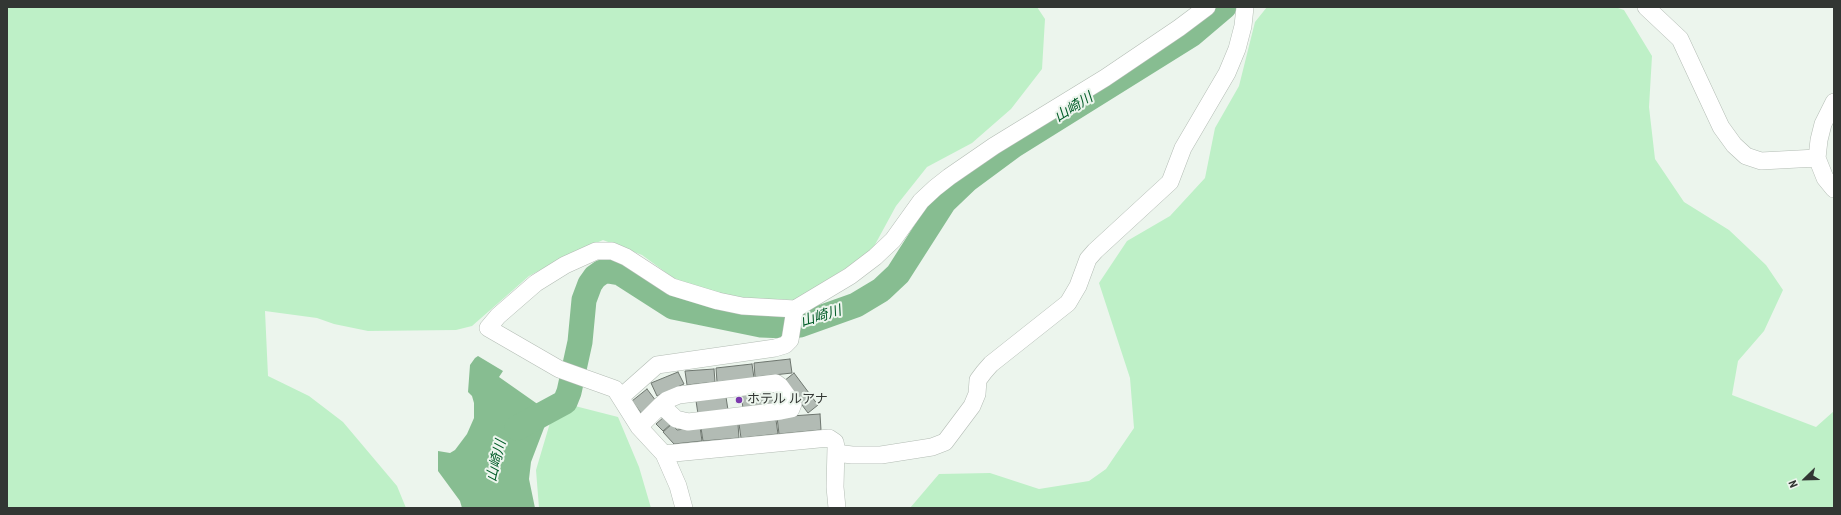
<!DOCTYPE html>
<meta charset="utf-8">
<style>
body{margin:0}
#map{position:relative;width:1841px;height:515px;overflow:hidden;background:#ecf5ed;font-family:"Roboto Condensed",sans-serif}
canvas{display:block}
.frame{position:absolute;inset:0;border:8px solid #323633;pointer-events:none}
.north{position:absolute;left:1785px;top:459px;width:40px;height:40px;-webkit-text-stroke:3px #ecf5ed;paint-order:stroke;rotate:247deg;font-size:11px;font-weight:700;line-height:16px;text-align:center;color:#323633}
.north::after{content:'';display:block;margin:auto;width:14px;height:18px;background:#323633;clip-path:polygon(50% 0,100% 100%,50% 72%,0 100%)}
</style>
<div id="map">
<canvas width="1841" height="515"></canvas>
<div class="frame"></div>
<div class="north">N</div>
</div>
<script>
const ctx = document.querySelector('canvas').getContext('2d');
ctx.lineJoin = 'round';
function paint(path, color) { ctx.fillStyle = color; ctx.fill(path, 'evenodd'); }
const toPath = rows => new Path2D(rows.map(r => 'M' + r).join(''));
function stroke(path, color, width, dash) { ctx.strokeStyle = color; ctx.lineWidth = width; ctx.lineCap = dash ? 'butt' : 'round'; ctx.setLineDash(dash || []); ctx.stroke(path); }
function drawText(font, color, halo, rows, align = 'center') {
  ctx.font = font + ' "Roboto Condensed","Noto Sans JP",sans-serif'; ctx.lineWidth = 4; ctx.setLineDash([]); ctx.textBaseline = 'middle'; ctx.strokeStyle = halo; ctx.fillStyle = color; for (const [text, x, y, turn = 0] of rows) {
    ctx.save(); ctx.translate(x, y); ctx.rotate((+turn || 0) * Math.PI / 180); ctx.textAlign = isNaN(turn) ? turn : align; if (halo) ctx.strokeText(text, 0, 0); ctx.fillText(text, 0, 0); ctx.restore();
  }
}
paint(toPath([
 [7,7,1037,7,1045,19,1042,69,1011,109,972,143,927,167,896,206,871,252,796,300,737,298,687,284,672,277,642,255,603,240,566,256,529,276,472,326,456,330,368,331,334,324,317,318,265,311,268,376,309,396,343,422,397,486,406,508,7,508],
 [1267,7,1615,7,1624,10,1652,56,1649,107,1655,159,1684,202,1729,230,1766,265,1783,290,1764,331,1738,361,1732,395,1816,427,1834,411,1834,508,910,508,939,474,990,473,1039,489,1089,481,1106,469,1134,428,1130,378,1099,283,1127,241,1170,216,1205,178,1215,128,1239,86,1255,22],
 [571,405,618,417,639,467,651,508,539,508,536,470,552,416]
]), '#bef0c7');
paint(toPath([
 [478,356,503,371,499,377,546,410,549,415,531,462,529,479,535,508,462,508,460,501,438,471,438,451,450,453,455,450,467,434,474,418,474,403,472,396,468,392,470,365,475,358]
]), '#87bd91');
stroke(toPath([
 [517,428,565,402,569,392,580,342,584,300,590,284,595,277,602,272,608,271,620,273,673,307,761,325,786,326,800,325,856,305,881,290,898,274,944,202,967,180,1013,146,1191,35,1224,7]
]), '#87bd91', 25);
const building = toPath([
 [790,359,792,373,755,377,754,363,790,359],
 [752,364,754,378,717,382,716,368,752,364],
 [714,369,715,382,687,385,685,371,714,369],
 [678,372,684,384,657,396,651,383,678,372],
 [794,373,818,405,808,413,784,381,794,373],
 [647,389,656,401,641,413,632,401,647,389],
 [771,392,773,405,743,408,741,395,771,392],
 [726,397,728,410,698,414,696,401,726,397],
 [820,414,821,430,779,434,777,417,820,414],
 [664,417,671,424,663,431,656,424,664,417],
 [776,420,778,434,741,438,739,424,776,420],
 [672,424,677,430,700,427,702,441,674,444,663,432,672,424],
 [738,424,739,438,703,441,701,428,738,424]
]);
paint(building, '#b2bbb4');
stroke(building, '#6e766f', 1);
const minor = toPath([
 [1646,7,1680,39,1721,127,1734,145,1746,156,1761,161,1817,158],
 [1834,102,1823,124,1819,140,1817,158,1825,178,1834,189],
 [621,397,657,365,775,348,785,345,790,340,795,309],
 [639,427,661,405,667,400,679,395,776,383,780,386,793,404,791,409,781,411,688,422,676,419,661,405],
 [836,453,852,455,881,455,932,447,945,442,972,406,977,394,978,380,984,372,991,364,1068,303,1078,286,1088,259,1095,251,1170,182,1183,148,1227,73,1237,49,1243,26,1245,7],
 [664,454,829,438,835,442,836,447,835,487,837,508],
 [684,508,678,486,664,454,639,427,615,389,559,369,488,328,498,316,536,283,565,265,596,251,612,251,626,257,672,287,718,301,742,306,795,309,850,276,875,257,893,240,921,201,935,188,949,177,994,146,1105,78,1179,28,1207,7]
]);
stroke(minor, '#b3bcb4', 18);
stroke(minor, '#fff', 17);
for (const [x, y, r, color] of [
 [739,400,4,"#7b39ad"]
]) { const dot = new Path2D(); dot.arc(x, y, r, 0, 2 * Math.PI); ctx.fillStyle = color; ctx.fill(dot); stroke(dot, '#ecf5ed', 1.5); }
drawText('13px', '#323633', '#ecf5ed', [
 ["ホテル ルアナ",747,400]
], 'left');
drawText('italic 14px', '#015c27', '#ecf5ed', [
 ["山崎川",1074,108,-32],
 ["山崎川",821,317,-17],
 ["山崎川",497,461,-76]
]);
</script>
